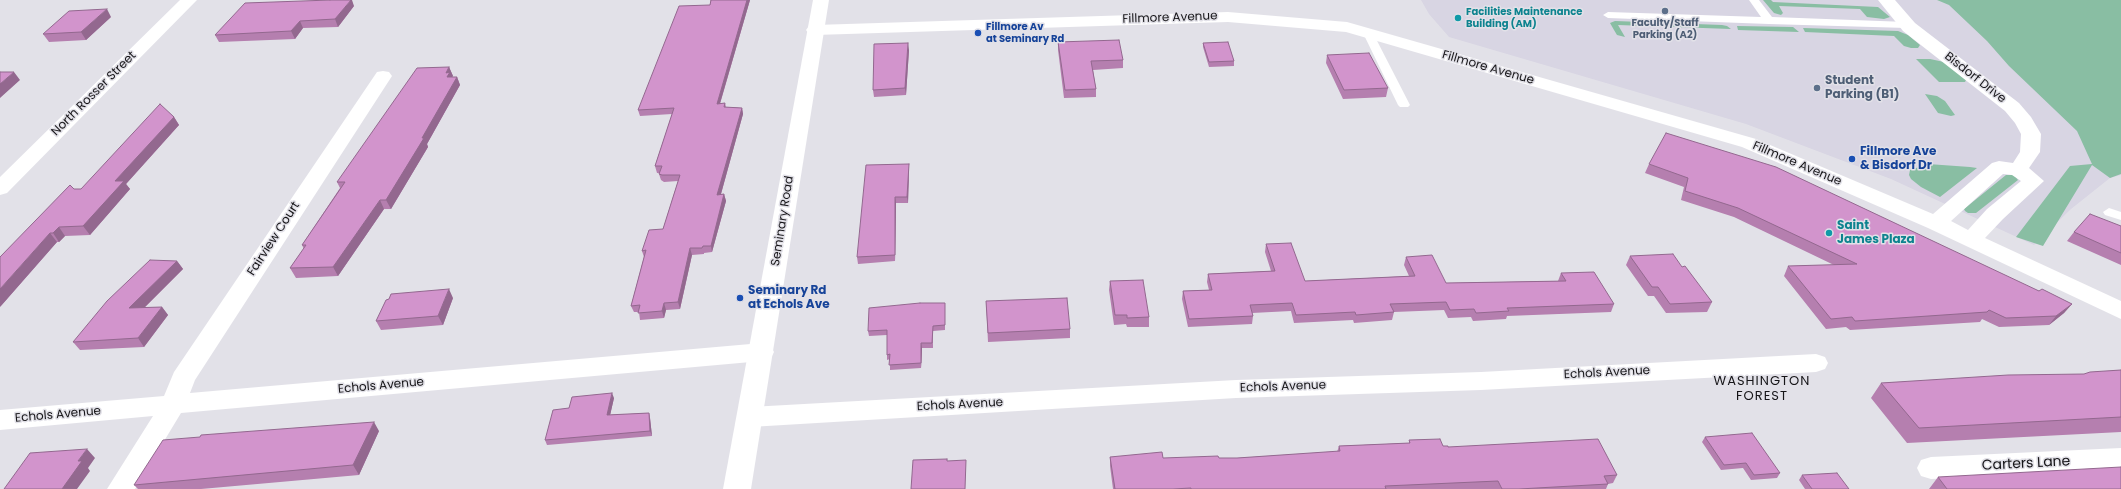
<!DOCTYPE html>
<style>
body{margin:0}
canvas{display:block;background:#e2e1e8}
</style>
<canvas width="2121" height="489"></canvas>
<script>
const ctx = document.querySelector('canvas').getContext('2d');
ctx.lineJoin = 'round';
function paint(path, color) { ctx.fillStyle = color; ctx.fill(path, 'evenodd'); }
const toPath = rows => new Path2D(rows.map(r => 'M' + r).join(''));
function stroke(path, color, width, dash) { ctx.strokeStyle = color; ctx.lineWidth = width; ctx.lineCap = dash ? 'butt' : 'round'; ctx.setLineDash(dash || []); ctx.stroke(path); }
function drawText(font, color, halo, rows, align = 'center') {
  ctx.font = font + ' Poppins,sans-serif'; ctx.lineWidth = 3; ctx.setLineDash([]); ctx.textBaseline = 'middle'; ctx.strokeStyle = halo; ctx.fillStyle = color; for (const [text, x, y, turn = 0] of rows) {
    ctx.save(); ctx.translate(x, y); ctx.rotate((+turn || 0) * Math.PI / 180); ctx.textAlign = isNaN(turn) ? turn : align; if (halo) ctx.strokeText(text, 0, 0); ctx.fillText(text, 0, 0); ctx.restore();
  }
}
paint(toPath([
 [1421,0,2121,0,2121,175,2110,178,2071,209,2034,245,1891,179,1746,124,1449,37,1429,14]
]), '#d8d5e3');
paint(toPath([
 [1763,0,1771,0,1773,2,1878,7,1890,17,1884,19,1867,17,1860,9,1779,6,1783,13,1781,15,1774,13],
 [1937,0,2121,0,2121,174,2110,178,2092,165,2043,246,2016,237,2070,166,2092,164,2077,131,2009,66,1987,41,1949,5],
 [1615,21,1722,25,1727,26,1731,29,1618,25,1625,37,1617,35,1614,30,1610,23],
 [1737,26,1793,27,1799,32,1738,30],
 [1803,28,1898,31,1908,35,1920,45,1918,48,1911,48,1904,46,1894,36,1805,32],
 [1916,59,1930,59,1944,62,1966,80,1965,82,1939,82],
 [1925,94,1937,96,1945,101,1955,115,1951,116,1938,113],
 [1928,164,1970,167,1977,168,1940,197,1921,187,1911,179,1909,175,1910,170],
 [2006,175,2014,175,2018,180,1976,213,1968,213,1965,211,1964,209]
]), '#89bea3');
paint(toPath([
 [1749,0,1759,0,1772,17,1907,22,1912,25,1907,28,1769,24,1608,18,1603,15,1608,12,1761,17,1749,0],
 [1368,30,1373,33,1410,105,1408,107,1400,107,1398,105,1363,33,1368,30],
 [2109,208,2121,212,2121,220,2105,215,2103,212,2109,208]
]), '#fff');
paint(toPath([
 [180,0,197,0,7,193,0,195,0,177,180,0],
 [1878,0,1895,0,1915,23,2019,103,2031,117,2041,134,2040,152,2029,168,2044,181,2003,219,1985,238,2121,301,2121,319,1928,228,1742,147,1346,32,1228,22,815,35,809,34,806,30,809,26,815,25,1228,12,1347,22,1756,139,1933,214,1992,163,1999,161,2013,163,2020,152,2021,134,2015,123,2005,111,1903,31,1878,0],
 [2003,174,2012,175,2021,181,1987,209,1968,230,1951,221,2003,174],
 [383,71,389,72,392,76,195,380,190,393,762,343,771,346,774,352,771,358,762,361,181,413,135,489,107,489,153,416,0,430,0,410,164,396,174,372,377,72,383,71],
 [1816,354,1825,357,1828,363,1825,369,1816,372,1481,390,1236,398,750,427,741,424,737,417,741,410,750,407,1236,380,1481,372,1816,354],
 [2121,448,2121,470,1931,479,1921,476,1917,468,1921,460,1931,457,2121,448]
]), '#fff');
paint(toPath([
 [813,0,829,0,751,489,723,489,813,0]
]), '#fff');
paint(toPath([
 [711,0,750,0,720,104,725,103,726,107,742,108,743,114,721,194,724,194,726,201,712,252,704,253,704,254,692,255,680,309,666,310,664,318,640,320,639,312,634,312,631,306,644,257,642,251,663,229,678,181,664,182,661,180,659,174,659,173,657,173,655,166,672,114,640,116,638,110,710,5],
 [354,6,338,27,303,28,295,39,219,42,215,35],
 [111,17,86,40,49,42,43,34],
 [1058,42,1123,60,1123,68,1093,70,1096,89,1096,97,1064,98,1058,50],
 [1203,43,1234,61,1234,66,1209,67,1203,47],
 [909,50,906,95,874,97,873,90],
 [1327,55,1388,88,1386,97,1343,99,1326,63],
 [449,67,453,76,452,77,457,77,460,85,427,144,428,147,391,209,384,209,338,276,296,278,290,268,304,249,302,245,340,188,337,182],
 [174,117,179,125,126,184,130,189,90,235,65,236,59,242,57,242,0,307,74,189,81,189],
 [1649,164,2039,291,2072,304,2064,313,2049,325,1999,327,1982,319,1980,322,1850,330,1846,327,1826,329,1784,276,1788,266,1834,265,1734,217,1681,200,1684,187,1645,173],
 [909,170,908,203,896,203,895,261,858,264,857,257],
 [2121,226,2121,265,2067,241,2074,232],
 [1266,244,1305,281,1409,276,1404,265,1406,257,1446,283,1558,281,1561,273,1614,304,1611,312,1507,316,1506,319,1473,321,1471,317,1448,318,1444,310,1394,312,1392,320,1354,323,1353,320,1294,323,1291,311,1252,313,1253,316,1252,324,1188,327,1182,299,1183,291,1209,290,1207,282,1208,274,1271,271,1265,252],
 [1630,256,1682,267,1712,302,1707,312,1666,313,1654,296,1648,296,1626,265],
 [177,261,183,269,144,308,162,307,168,315,144,347,80,350,73,342],
 [1110,281,1149,317,1149,327,1127,327,1126,324,1114,325,1109,290],
 [453,298,443,325,381,330,376,321],
 [986,301,1070,329,1070,338,988,342],
 [945,303,945,330,933,331,933,348,922,348,921,368,890,370,890,359,887,360,887,335,869,336,868,331],
 [2121,370,2121,432,1907,443,1871,398,1881,383,2084,374],
 [614,398,610,415,649,413,650,418,652,436,547,445,545,440,569,408],
 [379,431,359,475,201,489,138,489,134,485],
 [1705,437,1780,473,1777,478,1751,480,1743,468,1721,470,1702,442],
 [1409,440,1443,446,1448,447,1617,475,1613,483,1608,484,1606,489,1113,489,1110,466,1110,457,1163,458,1237,458,1337,452,1339,446,1409,443],
 [1802,475,1849,489,1805,489,1799,480],
 [1938,477,2121,489,1929,489]
]), '#b57faf');
paint(toPath([
 [351,0,352,0,354,6,338,27,335,19],
 [747,0,750,0,718,110,717,104],
 [107,9,111,17,86,40,81,32],
 [300,21,303,28,295,39,291,31],
 [908,43,909,50,906,95,905,88],
 [449,67,453,76,452,77,447,77,446,73],
 [14,72,20,80,0,98,0,84],
 [457,77,460,85,427,144,428,147,391,209,386,200],
 [742,108,743,114,719,201,717,195],
 [174,117,179,125,126,184,130,189,90,235,83,226,115,181],
 [909,164,909,170,908,203,907,197],
 [724,194,726,201,712,252,711,246],
 [895,197,896,203,895,261],
 [380,200,384,209,338,276,333,267],
 [59,227,65,236,59,242,53,233],
 [50,233,57,242,0,307,0,289],
 [690,248,692,255,680,309,678,302],
 [177,261,183,269,135,317,129,308],
 [449,289,453,298,443,325,438,316],
 [664,303,666,310,664,318,662,311],
 [2072,304,2064,313,2049,325,2056,316],
 [162,307,168,315,144,347,138,338],
 [921,343,922,348,921,368],
 [612,393,614,398,609,420,607,415],
 [649,413,650,418,652,436,650,431],
 [374,422,379,431,359,475,353,465],
 [87,449,95,458,88,468,90,471,77,489,62,489,78,461]
]), '#93688f');
const building = toPath([
 [330,0,351,0,335,19,300,21,291,31,215,35,245,3,330,0],
 [711,0,747,0,717,104,725,103,724,107,742,108,717,195,724,194,711,246,703,246,702,248,690,248,678,302,664,303,662,311,638,313,640,305,631,306,646,250,642,251,649,230,663,229,680,175,662,175,659,174,662,166,655,166,674,108,638,110,679,6,710,5,711,0],
 [107,9,81,32,43,34,69,11,107,9],
 [1119,40,1123,60,1091,61,1096,89,1065,90,1058,42,1119,40],
 [1228,42,1234,61,1209,62,1203,43,1228,42],
 [908,43,905,88,873,90,874,44,908,43],
 [1369,53,1388,88,1344,90,1327,55,1369,53],
 [449,67,446,73,450,72,447,77,457,77,422,138,424,138,386,200,380,200,333,267,290,268,306,245,302,245,345,182,337,182,417,68,449,67],
 [0,72,14,72,0,84,0,72],
 [160,104,174,117,115,181,124,181,83,226,59,227,53,233,50,233,0,289,0,257,70,185,74,189,81,189,160,104],
 [1666,133,1776,167,2039,291,2042,289,2072,304,2056,316,2006,318,1989,310,1987,312,1855,321,1852,317,1831,319,1788,266,1857,264,1738,208,1685,191,1688,178,1649,164,1666,133],
 [909,164,907,197,895,197,895,255,857,257,866,165,909,164],
 [2090,214,2121,226,2121,253,2074,232,2090,214],
 [1291,243,1305,281,1415,276,1406,257,1432,255,1446,283,1566,281,1561,273,1594,272,1614,304,1507,308,1509,311,1476,313,1474,309,1450,310,1446,302,1390,304,1394,312,1356,315,1355,312,1296,315,1292,303,1250,305,1253,316,1189,319,1183,291,1212,290,1208,274,1275,271,1266,244,1291,243],
 [1673,254,1682,267,1685,266,1712,302,1670,304,1658,287,1652,287,1630,256,1673,254],
 [150,260,177,261,129,308,162,307,138,338,73,342,107,301,150,260],
 [1143,280,1149,317,1127,318,1127,315,1115,315,1110,281,1143,280],
 [449,289,438,316,376,321,386,300,389,299,391,294,449,289],
 [1067,298,1070,329,988,333,986,301,1067,298],
 [920,303,945,303,945,325,933,326,932,343,921,343,921,363,889,365,890,354,887,355,887,330,868,331,869,308,920,303],
 [2121,370,2121,417,1919,428,1881,383,2008,375,2084,374,2090,372,2121,370],
 [612,393,607,415,649,413,650,431,545,440,553,410,569,408,572,397,612,393],
 [374,422,353,465,134,485,163,440,200,437,201,435,374,422],
 [1752,433,1780,473,1754,475,1746,463,1724,465,1705,437,1752,433],
 [1440,439,1443,446,1448,446,1448,447,1598,439,1617,475,1604,476,1608,484,1519,489,1502,489,1498,481,1385,486,1386,489,1191,489,1191,488,1173,489,1115,489,1110,457,1162,452,1163,458,1218,456,1219,458,1237,458,1340,451,1339,446,1410,443,1409,440,1440,439],
 [87,449,78,461,82,461,62,489,4,489,30,453,87,449],
 [947,459,947,461,966,460,965,489,911,489,913,460,947,459],
 [2121,467,2121,489,1947,489,1938,477,2121,467],
 [1837,473,1849,489,1812,489,1802,475,1837,473]
]);
paint(building, '#d294cc');
stroke(building, '#93688f', 1);
for (const [x, y, r, color] of [
 [1665,11,4,"#5c6f8a"],
 [1458,18,4,"#0f9aa8"],
 [978,33,4,"#1a4fb4"],
 [1817,88,4,"#5c6f8a"],
 [1852,159,4,"#1a4fb4"],
 [1829,233,4,"#0f9aa8"],
 [740,298,4,"#1a4fb4"]
]) { const dot = new Path2D(); dot.arc(x, y, r, 0, 2 * Math.PI); ctx.fillStyle = color; ctx.fill(dot); stroke(dot, '#e2e1e8', 1.5); }
drawText('bold 10px', '#0d838f', '#e2e1e8', [
 ["Facilities Maintenance",1466,12],
 ["Building (AM)",1466,24]
], 'left');
drawText('bold 10px', '#4e5e75', '#e2e1e8', [
 ["Faculty/Staff",1665,23],
 ["Parking (A2)",1665,35]
]);
drawText('bold 10px', '#164399', '#e2e1e8', [
 ["Fillmore Av",986,27],
 ["at Seminary Rd",986,39]
], 'left');
drawText('12px', '#161518', '#e2e1e8', [
 ["Fillmore Avenue",1170,18,-2],
 ["Fillmore Avenue",1488,68,16],
 ["Bisdorf Drive",1975,78,38],
 ["North Rosser Street",94,94,-45],
 ["Fillmore Avenue",1797,164,23],
 ["Seminary Road",783,221,-81],
 ["Fairview Court",274,239,-57],
 ["Echols Avenue",1607,373,-3],
 ["Echols Avenue",381,386,-5],
 ["Echols Avenue",1283,387,-2],
 ["Echols Avenue",960,405,-3],
 ["Echols Avenue",58,415,-5]
]);
drawText('bold 12px', '#4e5e75', '#e2e1e8', [
 ["Student",1825,81],
 ["Parking (B1)",1825,95]
], 'left');
drawText('bold 12px', '#164399', '#e2e1e8', [
 ["Fillmore Ave",1860,152],
 ["& Bisdorf Dr",1860,166],
 ["Seminary Rd",748,291],
 ["at Echols Ave",748,305]
], 'left');
drawText('bold 12px', '#0d838f', '#e2e1e8', [
 ["Saint",1837,226],
 ["James Plaza",1837,240]
], 'left');
ctx.letterSpacing = '1px';
drawText('13px', '#161518', '#e2e1e8', [
 ["WASHINGTON",1762,382],
 ["FOREST",1762,397]
]);
ctx.letterSpacing = '0px';
drawText('14px', '#161518', '#e2e1e8', [
 ["Carters Lane",2026,464,-3]
]);
</script>
